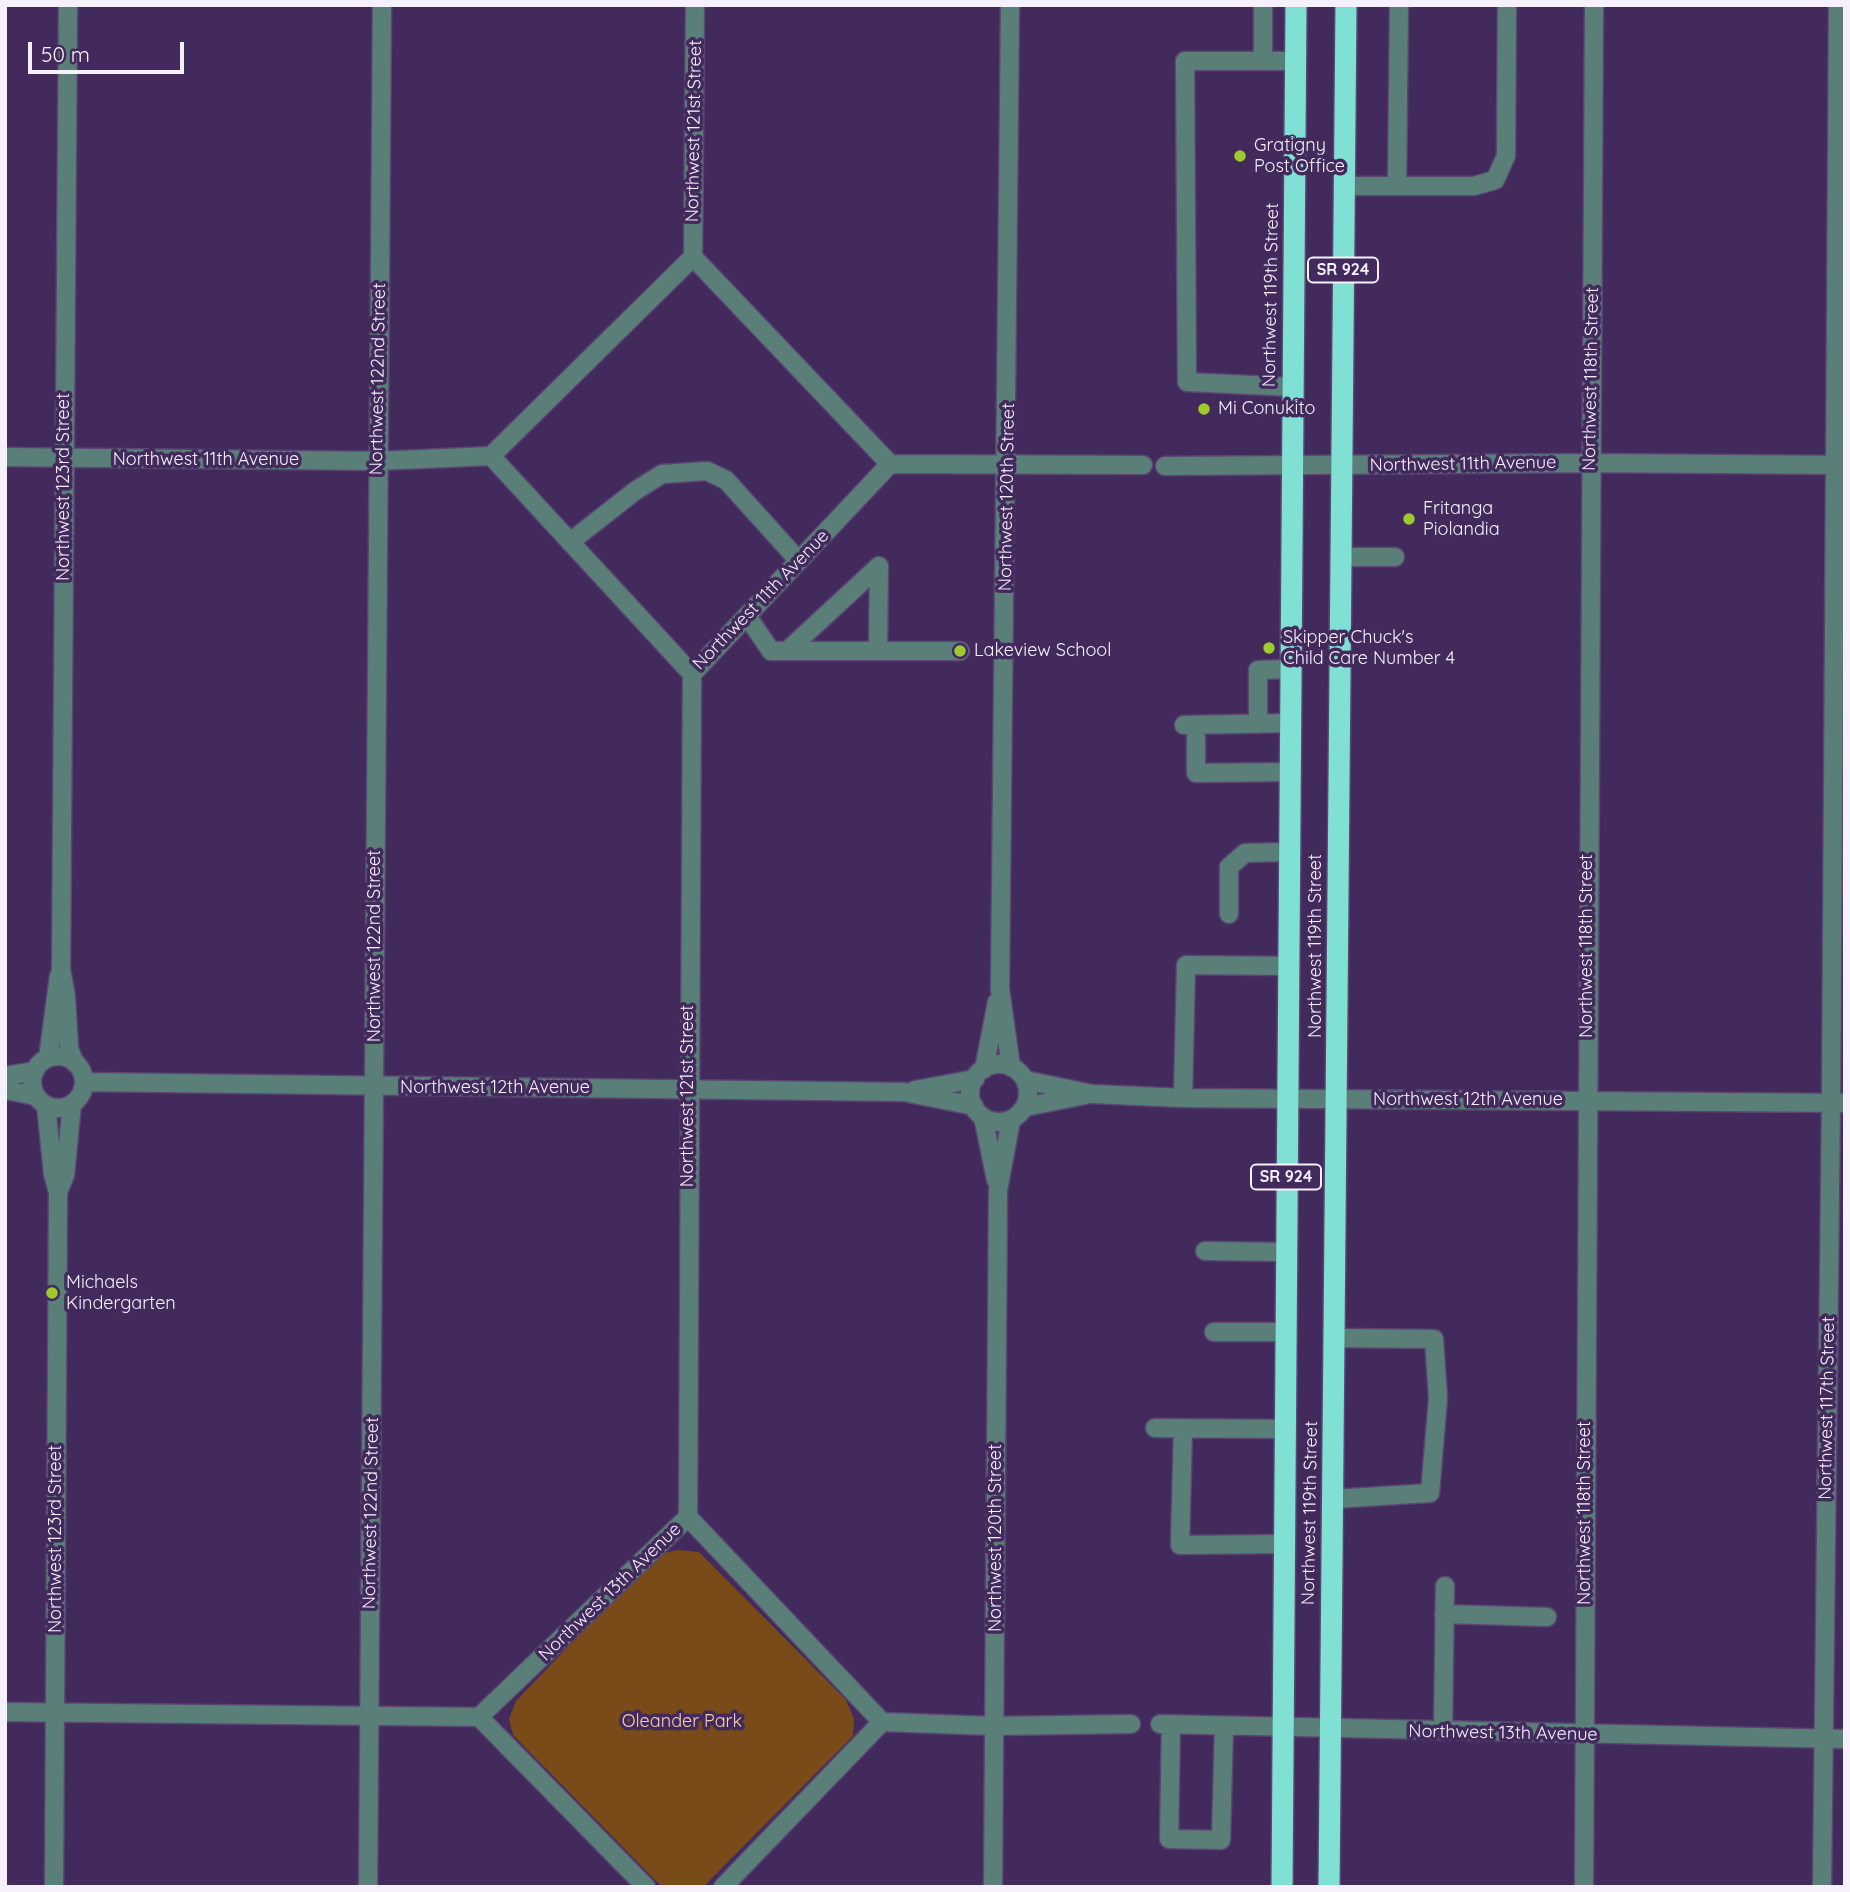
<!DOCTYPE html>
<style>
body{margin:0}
#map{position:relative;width:1850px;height:1892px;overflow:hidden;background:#422a5c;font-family:Quicksand,sans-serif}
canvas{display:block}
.frame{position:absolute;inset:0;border:7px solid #f6f0fd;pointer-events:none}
.scale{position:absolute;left:28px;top:42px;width:156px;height:32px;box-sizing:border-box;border:4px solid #f6f0fd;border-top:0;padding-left:9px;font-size:21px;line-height:24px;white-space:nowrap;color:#f6f0fd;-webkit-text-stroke:5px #422a5c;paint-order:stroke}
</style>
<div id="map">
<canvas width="1850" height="1892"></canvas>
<div class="frame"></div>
<div class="scale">50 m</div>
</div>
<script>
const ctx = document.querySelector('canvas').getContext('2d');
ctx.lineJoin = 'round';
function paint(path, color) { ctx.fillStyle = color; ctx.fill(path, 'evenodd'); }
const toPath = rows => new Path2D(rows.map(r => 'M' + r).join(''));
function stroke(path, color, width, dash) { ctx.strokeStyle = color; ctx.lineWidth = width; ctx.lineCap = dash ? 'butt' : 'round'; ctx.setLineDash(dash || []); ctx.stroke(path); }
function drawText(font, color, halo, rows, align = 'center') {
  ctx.font = font + ' Quicksand,sans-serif'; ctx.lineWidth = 7; ctx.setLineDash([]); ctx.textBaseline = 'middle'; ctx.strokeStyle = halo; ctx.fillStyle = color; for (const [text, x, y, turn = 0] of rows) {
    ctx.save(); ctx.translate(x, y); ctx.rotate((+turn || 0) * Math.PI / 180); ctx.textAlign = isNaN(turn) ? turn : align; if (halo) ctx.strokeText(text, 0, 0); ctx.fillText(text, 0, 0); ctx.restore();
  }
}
paint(toPath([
 [678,1550,699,1552,846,1700,854,1719,853,1736,703,1887,662,1887,513,1735,509,1719,516,1701,656,1555]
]), '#784b18');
const minor = toPath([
 [68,5,61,969,66,997,69,1049,75,1063],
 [1010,5,1000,989,1011,1067],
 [1263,5,1263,61],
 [1344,186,1474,186,1495,180,1506,156,1507,5],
 [1397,186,1399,5],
 [693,257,890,464,1143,465],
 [693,257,695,5],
 [1293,387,1187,382,1185,61,1296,61],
 [491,456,692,674],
 [5,457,377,461,491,456,693,257],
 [1165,466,1590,463,1845,465],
 [570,542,635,491,662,474,707,471,726,480,799,561],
 [1341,557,1395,557],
 [747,616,771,651,960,651],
 [787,651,879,566,878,651],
 [692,674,890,464],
 [1258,724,1258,670,1290,669],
 [1184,725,1290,723],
 [1196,738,1196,773,1289,772],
 [1229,914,1229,867,1245,853,1289,852],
 '32 1082a26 26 0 1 1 52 0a26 26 0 1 1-52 0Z',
 [48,1058,59,976],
 '970 1093a29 29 0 1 1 58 0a29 29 0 1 1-58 0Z',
 [984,1069,997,1002],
 [5,1076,35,1071],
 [1025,1080,1092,1094,1183,1098,1845,1103],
 [85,1082,904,1092,974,1106],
 [5,1090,36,1096],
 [915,1090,975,1079],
 [1183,1098,1186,965,1288,966],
 [46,1105,53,1174,58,1192,54,1887],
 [1025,1107,1085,1095],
 [983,1117,996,1180],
 [58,1192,65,1175,72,1104],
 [1205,1251,1286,1252],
 [1214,1332,1285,1332],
 [1155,1428,1285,1429],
 [1183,1429,1180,1545,1284,1544],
 [1333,1499,1430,1493,1438,1398,1434,1339,1335,1338],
 [688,1517,692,674],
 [688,1517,882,1722,994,1726,1131,1724],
 [1444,1614,1547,1617],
 [5,1712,479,1717,688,1517],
 [479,1717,646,1887],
 [1160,1724,1845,1739],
 [1171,1725,1169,1839,1221,1840,1224,1726],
 [1443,1731,1445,1586],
 [368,1887,382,5],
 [723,1887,882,1722],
 [993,1887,998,1190,1011,1120],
 [1584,1887,1594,5],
 [1822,1887,1831,1103,1838,5]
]);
const highway = toPath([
 [1282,1887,1296,5],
 [1329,1887,1346,5]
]);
stroke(minor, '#5b4673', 21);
stroke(highway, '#5b4673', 24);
stroke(minor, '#5a7f79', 18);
stroke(highway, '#80e0d4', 21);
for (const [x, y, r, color] of [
 [1240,156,7,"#9eca2e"],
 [1204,409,7,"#9eca2e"],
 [1409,519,7,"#9eca2e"],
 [1269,648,7,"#9eca2e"],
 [960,651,7,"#9eca2e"],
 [52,1293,7,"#9eca2e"]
]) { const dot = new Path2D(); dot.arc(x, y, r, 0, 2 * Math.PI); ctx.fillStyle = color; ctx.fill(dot); stroke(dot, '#422a5c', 2.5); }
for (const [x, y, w] of [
 [1343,270,70],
 [1286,1177,70]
]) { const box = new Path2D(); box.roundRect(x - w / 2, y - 12.5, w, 25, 5); ctx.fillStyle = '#422a5c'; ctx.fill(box); stroke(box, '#f6f0fd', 2); }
drawText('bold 16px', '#f6f0fd', null, [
 ["SR 924",1343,270],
 ["SR 924",1286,1177]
]);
drawText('18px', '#f6f0fd', '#422a5c', [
 ["Northwest 121st Street",694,131,-89],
 ["Northwest 119th Street",1271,295,-89],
 ["Northwest 122nd Street",378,379,-89],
 ["Northwest 118th Street",1591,379,-89],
 ["Northwest 11th Avenue",206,460],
 ["Northwest 11th Avenue",1463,464,-1],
 ["Northwest 123rd Street",64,487,-90],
 ["Northwest 120th Street",1007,497,-89],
 ["Northwest 11th Avenue",761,600,-46],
 ["Northwest 122nd Street",375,946,-90],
 ["Northwest 119th Street",1316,946,-90],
 ["Northwest 118th Street",1587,946,-90],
 ["Northwest 12th Avenue",495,1088],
 ["Northwest 121st Street",688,1096,-90],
 ["Northwest 12th Avenue",1468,1100],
 ["Northwest 117th Street",1827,1408,-89],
 ["Northwest 122nd Street",371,1513,-89],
 ["Northwest 119th Street",1310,1513,-89],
 ["Northwest 118th Street",1585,1513,-90],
 ["Northwest 120th Street",996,1538,-90],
 ["Northwest 123rd Street",56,1539,-90],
 ["Northwest 13th Avenue",610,1592,-44],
 ["Northwest 13th Avenue",1503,1733,1]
]);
drawText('18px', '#f6f0fd', '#422a5c', [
 ["Gratigny",1254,146],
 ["Post Office",1254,167],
 ["Mi Conukito",1218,409],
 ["Fritanga",1423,509],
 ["Piolandia",1423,530],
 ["Skipper Chuck's",1283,638],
 ["Child Care Number 4",1283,659],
 ["Lakeview School",974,651],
 ["Michaels",66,1283],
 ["Kindergarten",66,1304]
], 'left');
drawText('18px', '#fccfa6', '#422a5c', [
 ["Oleander Park",682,1722]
]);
</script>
